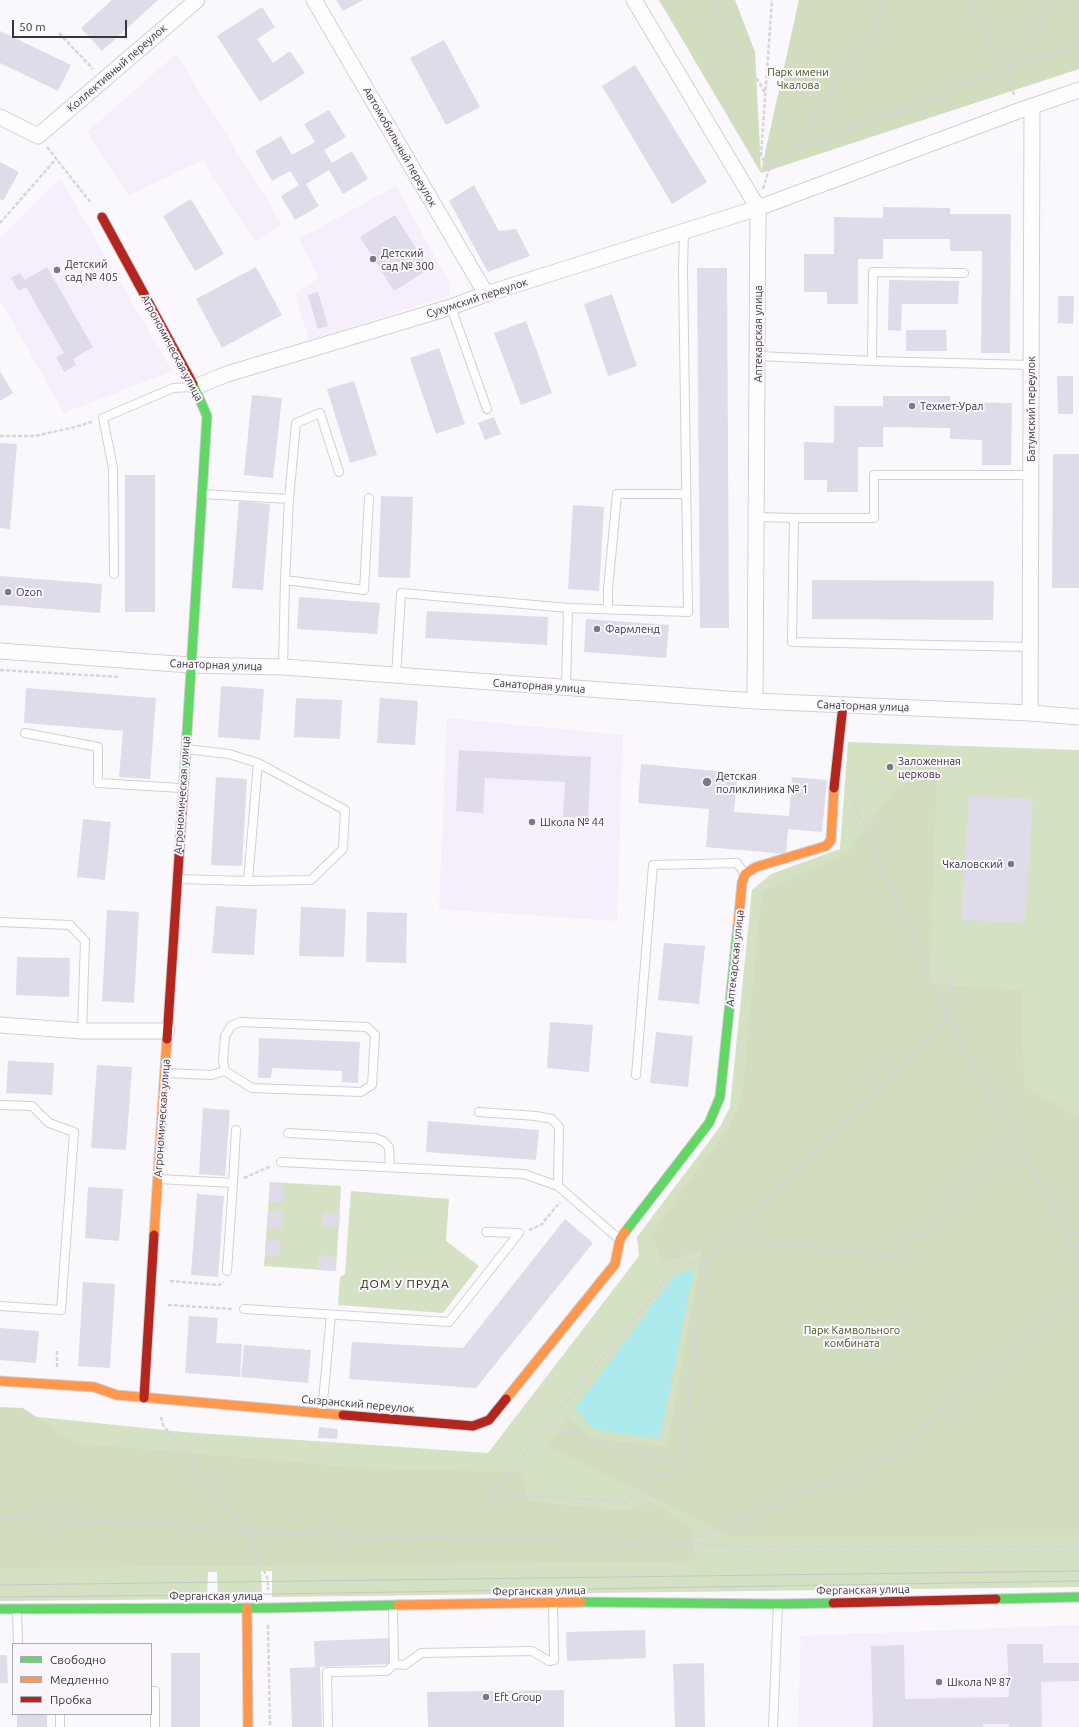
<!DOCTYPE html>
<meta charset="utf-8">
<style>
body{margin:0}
#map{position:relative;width:1079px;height:1727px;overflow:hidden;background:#faf8fc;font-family:Ubuntu,sans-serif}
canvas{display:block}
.legend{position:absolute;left:12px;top:1643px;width:140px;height:72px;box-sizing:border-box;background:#fbf6fe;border:1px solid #ada9b0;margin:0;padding:5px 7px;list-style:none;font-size:12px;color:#39363a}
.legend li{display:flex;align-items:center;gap:8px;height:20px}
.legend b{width:20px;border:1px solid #ada9b0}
.scale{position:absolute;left:12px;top:20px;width:115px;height:18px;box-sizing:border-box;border:2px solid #39363a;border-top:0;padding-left:5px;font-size:12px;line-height:14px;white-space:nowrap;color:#39363a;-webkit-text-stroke:3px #fbf6fe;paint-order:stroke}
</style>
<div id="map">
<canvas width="1079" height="1727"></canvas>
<ul class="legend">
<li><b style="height:5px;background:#63d668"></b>Свободно</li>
<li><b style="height:5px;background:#ff974d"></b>Медленно</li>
<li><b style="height:5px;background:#b3261e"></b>Пробка</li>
</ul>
<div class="scale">50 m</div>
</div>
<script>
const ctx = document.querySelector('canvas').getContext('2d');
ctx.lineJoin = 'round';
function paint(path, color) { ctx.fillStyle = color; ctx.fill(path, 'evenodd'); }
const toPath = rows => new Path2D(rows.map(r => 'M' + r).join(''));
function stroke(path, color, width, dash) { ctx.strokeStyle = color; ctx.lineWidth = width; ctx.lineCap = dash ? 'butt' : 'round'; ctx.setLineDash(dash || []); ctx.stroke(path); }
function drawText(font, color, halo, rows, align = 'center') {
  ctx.font = font + ' Ubuntu,sans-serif'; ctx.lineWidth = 4; ctx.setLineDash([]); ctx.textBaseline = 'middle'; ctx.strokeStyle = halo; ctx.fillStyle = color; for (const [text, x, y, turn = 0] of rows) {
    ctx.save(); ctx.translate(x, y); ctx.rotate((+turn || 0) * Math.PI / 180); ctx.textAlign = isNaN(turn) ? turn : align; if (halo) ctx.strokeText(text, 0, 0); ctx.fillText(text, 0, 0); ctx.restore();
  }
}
paint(toPath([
 [176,54,282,224,255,242,203,160,129,195,87,132],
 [60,178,172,371,64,413,0,300,0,239],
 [396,186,450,284,449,296,309,340,295,294,319,278,299,239],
 [447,718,623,735,617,921,439,909],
 [1079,1625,1079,1727,798,1727,801,1636]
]), '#f6eefa');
paint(toPath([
 [848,742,1079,750,1079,1587,272,1597,272,1571,261,1571,262,1598,218,1598,217,1572,208,1572,207,1599,0,1601,0,1413,183,1432,488,1453,639,1256,637,1237,720,1127,730,1107,752,890,771,874,840,849],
 [270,1182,341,1186,336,1271,264,1266],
 [351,1191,449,1199,446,1241,479,1266,443,1313,338,1305,340,1277,345,1274]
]), '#d5e1c3');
paint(toPath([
 [659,0,735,0,755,52,761,171,799,0,1079,0,1079,69,761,173],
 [937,772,929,984,1021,990,1024,1086,1079,1118,1079,1535,733,1537,547,1445,568,1419,595,1439,667,1447,702,1250,663,1263,651,1234,728,1130,742,1098,762,892,849,852,896,787],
 [0,1407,23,1408,76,1444,133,1448,372,1469,522,1472,528,1501,626,1511,650,1502,692,1528,696,1561,0,1568]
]), '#d1ddbe');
paint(toPath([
 [694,1269,660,1439,593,1429,575,1408,675,1275]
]), '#aceaed');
paint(toPath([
 [112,0,158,0,102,51,81,28],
 [336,0,363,0,343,11],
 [262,7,275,27,257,39,273,63,290,51,305,73,260,102,217,36],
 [0,31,71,65,58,91,0,63],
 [444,40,480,107,446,125,410,58],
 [635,65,707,182,672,204,602,86],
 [329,110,346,137,324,150,332,163,352,151,368,179,343,194,329,170,306,184,319,206,295,220,281,196,299,185,290,171,272,181,255,151,281,136,292,155,315,142,304,124],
 [0,162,19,172,3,201,0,199],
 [474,185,499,231,516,229,530,256,488,272,449,201],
 [191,199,224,254,195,271,163,216],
 [883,207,950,208,950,214,1011,214,1010,353,981,353,982,251,950,251,950,239,883,239,883,259,858,259,858,304,827,304,827,292,804,292,804,254,834,254,834,217,883,218],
 [395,215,429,269,394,291,360,237],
 [47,267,93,347,73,359,76,365,64,372,56,357,64,353,26,287,19,291,11,278,20,273,25,280],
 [256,267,282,315,222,348,196,299],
 [697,268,727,268,729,628,700,628],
 [889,280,959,281,958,304,902,304,901,331,888,330],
 [318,292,328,326,318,329,308,295],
 [612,294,637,366,608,376,584,304],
 [1058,296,1074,296,1073,324,1058,323],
 [526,321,552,393,521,405,494,333],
 [906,330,946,330,947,351,906,351],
 [439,348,465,424,436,434,410,358],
 [0,371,13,393,0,401],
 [1057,376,1073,376,1073,414,1058,414],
 [354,381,377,455,350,463,327,389],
 [252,395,282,398,273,478,244,475],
 [883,396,950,396,950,402,1012,403,1011,465,982,465,982,440,950,439,950,428,883,427,883,447,858,447,858,492,827,492,827,480,804,480,804,442,834,443,834,406,883,406],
 [494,417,501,434,485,440,478,423],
 [0,443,17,444,10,529,0,528],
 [1053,454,1079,454,1079,588,1052,588],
 [125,475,155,475,155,612,125,612],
 [381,496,413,497,410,578,378,577],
 [239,501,270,504,263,590,232,588],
 [573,505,604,507,599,591,568,589],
 [0,576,102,584,100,613,0,605],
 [812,580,994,581,993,620,812,619],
 [299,597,380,603,377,634,297,629],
 [427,611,548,617,547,645,425,638],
 [586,619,669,625,666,658,584,652],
 [221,686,264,689,260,740,218,737],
 [26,688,156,698,150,779,119,777,123,731,24,723],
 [296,698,342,700,340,739,294,737],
 [380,698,418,701,415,745,377,743],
 [459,750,591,757,588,818,563,817,565,782,485,778,483,813,456,811],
 [641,764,738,773,734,812,789,816,792,777,827,780,822,832,788,829,786,854,706,847,709,809,638,803],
 [216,777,247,779,242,866,211,865],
 [969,795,1033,799,1025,923,961,920],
 [83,819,111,822,105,880,77,877],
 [216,906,257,909,254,955,212,953],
 [301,907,346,909,344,957,299,956],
 [107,910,139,912,134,1003,102,1001],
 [367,912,407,913,406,963,366,962],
 [664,943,705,946,699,1004,658,1000],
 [17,957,70,958,69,997,16,995],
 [550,1022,593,1025,589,1072,547,1068],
 [656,1032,693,1036,688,1087,650,1083],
 [259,1038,360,1042,358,1083,342,1082,342,1071,272,1068,271,1078,258,1078],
 [8,1061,54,1063,52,1095,6,1093],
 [97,1065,132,1067,126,1150,91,1148],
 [203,1108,230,1110,225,1176,199,1174],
 [428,1121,539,1130,536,1160,426,1152],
 [271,1184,285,1185,284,1202,269,1201],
 [88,1187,123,1189,119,1241,85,1238],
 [197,1194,224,1196,218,1277,191,1275],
 [268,1211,283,1212,282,1229,267,1228],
 [323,1212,340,1213,339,1228,322,1226],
 [565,1219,593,1243,476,1388,349,1379,352,1342,463,1348],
 [266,1239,281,1240,279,1257,265,1256],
 [319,1255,336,1256,335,1271,318,1270],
 [83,1282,115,1284,110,1368,78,1366],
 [189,1316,218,1318,216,1343,242,1344,240,1377,185,1373],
 [0,1328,39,1331,36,1363,0,1360],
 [244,1345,311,1350,308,1383,241,1377],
 [319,1427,338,1429,337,1439,318,1438],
 [645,1630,646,1658,567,1661,566,1632],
 [392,1638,393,1664,315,1667,314,1641],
 [1007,1644,1043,1644,1043,1663,1079,1663,1079,1681,1041,1682,1042,1727,1009,1727,1009,1724,983,1724,983,1727,873,1727,871,1646,904,1645,905,1699,1009,1697],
 [171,1653,200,1653,200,1727,171,1727],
 [0,1655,7,1655,8,1683,0,1683],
 [704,1663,705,1727,675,1727,673,1664],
 [320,1667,322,1727,292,1727,290,1668],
 [564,1690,564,1727,428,1727,427,1692],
 [17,1714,47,1714,47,1727,17,1727]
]), '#e0dbe9');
const lane = toPath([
 [451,307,487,409],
 [758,356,872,361,1031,365],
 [872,361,873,272,964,273],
 [339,472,320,413,296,423,289,499,285,580,364,590,369,498],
 [202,494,289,499],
 [756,517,794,518],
 [114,574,113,468,103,418,173,388,192,387],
 [568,608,688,612,683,270,684,231],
 [608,609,608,589,617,494,686,494],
 [1030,647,792,642,794,518,874,518,874,475,1030,475],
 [283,667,285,580],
 [396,676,401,593,568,608,566,687],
 [25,733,98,747,98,783,181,788],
 [177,879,248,881,258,763,229,754,186,749],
 [248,881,311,880,343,849,345,810,258,763],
 [0,922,70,925,85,941,82,1031],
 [165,1073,211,1075,225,1071,252,1088,361,1092,372,1085,375,1035,367,1027,240,1022,231,1026,225,1036,223,1061,225,1071],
 [636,1075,653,865,737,863,745,874],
 [0,1105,32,1106,49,1123,74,1132,61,1310,0,1306],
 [479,1112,536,1116,552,1119,559,1127,558,1186],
 [288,1133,375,1138,383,1141,389,1147,390,1167],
 [281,1162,524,1174,558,1186,619,1239],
 [159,1179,233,1183,236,1130],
 [227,1271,233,1183],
 [244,1309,449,1322,519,1233,486,1232],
 [322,1412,331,1315],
 [393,1606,394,1664,405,1665,421,1653,532,1651,549,1661,554,1660,553,1602],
 [17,1610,18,1644],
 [151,1691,155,1691,155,1727],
 [60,1714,60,1727],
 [328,1727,327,1672,387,1671,394,1664],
 [773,1727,778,1604]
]);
const street = toPath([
 [314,0,486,294],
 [634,0,758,208,755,701],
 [0,117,38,136,197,0],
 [195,387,227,374,451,307,486,294,758,208,1018,111,1079,90],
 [0,651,190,665,283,667,755,701,1030,713,1079,717],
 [1030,713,1032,106],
 [0,1025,82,1031,167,1031]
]);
const fast = toPath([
 [184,780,207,416,193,384],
 [625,1232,709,1123,720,1097,738,925],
 [996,1599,1079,1597],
 [581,1602,778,1604,833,1603],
 [0,1609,268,1608,398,1605]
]);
const slow = toPath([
 [738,925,742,883,745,874,756,867,826,846,831,840,834,788],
 [154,1235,167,1039],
 [0,1381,94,1387,117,1395,343,1415],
 [506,1399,615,1264,620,1239,625,1232],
 [398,1605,581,1602],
 [247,1608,248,1727]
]);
const jam = toPath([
 [102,217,193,384],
 [834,788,843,705],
 [167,1039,184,780],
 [144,1398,154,1235],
 [343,1415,473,1426,489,1420,506,1399],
 [833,1603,996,1599]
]);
stroke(lane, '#d2d0d4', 10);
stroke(street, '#d2d0d4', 17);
stroke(fast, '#d2d0d4', 11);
stroke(slow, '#d2d0d4', 11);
stroke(jam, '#d2d0d4', 11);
stroke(toPath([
 [712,0,765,93],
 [969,0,1008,68,1014,96],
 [59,33,93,69],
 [1008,68,1055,0],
 [47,147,91,203],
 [793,151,889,0],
 [769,169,793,151,1008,68,1079,45],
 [763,189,769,169,761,156,772,0],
 [0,223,56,159],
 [0,436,35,436,75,427,94,421],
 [0,670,120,677],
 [852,798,948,1017,1079,1256],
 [244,1178,271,1166],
 [529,1230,541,1225,560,1202],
 [729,1239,897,1255,1014,1137],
 [682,1260,704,1264,682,1463,626,1501,492,1494,682,1260],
 [704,1264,948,1017,950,978],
 [170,1281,219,1285,224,1282],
 [168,1305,233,1309],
 [57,1351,57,1367],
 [161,1417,163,1425,248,1533,268,1580,268,1590],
 [547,1427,681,1463],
 [0,1517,167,1524,248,1533,684,1543,736,1547,1079,1547],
 [685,1543,889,1457,1035,1331,1079,1295],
 [268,1625,270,1727]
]), '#d6d6d8', 2.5, [4, 2]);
stroke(lane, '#fefeff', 8);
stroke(street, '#fefeff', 15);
stroke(fast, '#63d668', 9);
stroke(slow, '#ff974d', 9);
stroke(jam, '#b3261e', 9);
stroke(toPath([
 [0,1585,1079,1571],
 [0,1597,213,1595,1079,1581]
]), '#c6c6c6', 1);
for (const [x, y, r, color] of [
 [373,259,4,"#7d7a7e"],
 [57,270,4,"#7d7a7e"],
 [912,406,4,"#7d7a7e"],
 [8,592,4,"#7d7a7e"],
 [597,629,4,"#7d7a7e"],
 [890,767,4,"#7d7a7e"],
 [707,782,5,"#7d7a7e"],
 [532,822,4,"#7d7a7e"],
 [1011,864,4,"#7d7a7e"],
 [939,1682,4,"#7d7a7e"],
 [486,1697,4,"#7d7a7e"]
]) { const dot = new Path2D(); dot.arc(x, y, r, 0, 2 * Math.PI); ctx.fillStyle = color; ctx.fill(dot); stroke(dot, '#fbf6fe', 1.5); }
drawText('11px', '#39363a', '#fbf6fe', [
 ["Коллективный переулок",117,68,-41],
 ["Автомобильный переулок",400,147,60],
 ["Сухумский переулок",477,298,-18],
 ["Аптекарская улица",758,334,-90],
 ["Агрономическая улица",172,348,62],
 ["Батумский переулок",1031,409,-90],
 ["Санаторная улица",216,665,2],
 ["Санаторная улица",539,686,4],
 ["Санаторная улица",863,706,2],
 ["Агрономическая улица",182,795,-86],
 ["Аптекарская улица",735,958,-84],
 ["Агрономическая улица",162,1118,-86],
 ["Сызранский переулок",358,1404,5],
 ["Ферганская улица",863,1590,-1],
 ["Ферганская улица",539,1591,-1],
 ["Ферганская улица",216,1596]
]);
drawText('11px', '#455b1c', '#fbf6fe', [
 ["Парк имени",798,72],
 ["Чкалова",798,85],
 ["Парк Камвольного",852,1330],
 ["комбината",852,1343]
]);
drawText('11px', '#39363a', '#fbf6fe', [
 ["Детский",381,253],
 ["сад № 300",381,266],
 ["Детский",65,264],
 ["сад № 405",65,277],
 ["Техмет-Урал",920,406],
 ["Ozon",16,592],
 ["Фармленд",605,629],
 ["Заложенная",898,761],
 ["церковь",898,774],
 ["Детская",716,776],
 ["поликлиника № 1",716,789],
 ["Школа № 44",540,822],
 ["Чкаловский",1003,864,"right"],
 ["Школа № 87",947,1682],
 ["Eft Group",494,1697]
], 'left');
ctx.letterSpacing = '1px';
drawText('12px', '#283109', '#fbf6fe', [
 ["ДОМ У ПРУДА",405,1284]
]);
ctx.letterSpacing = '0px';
</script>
